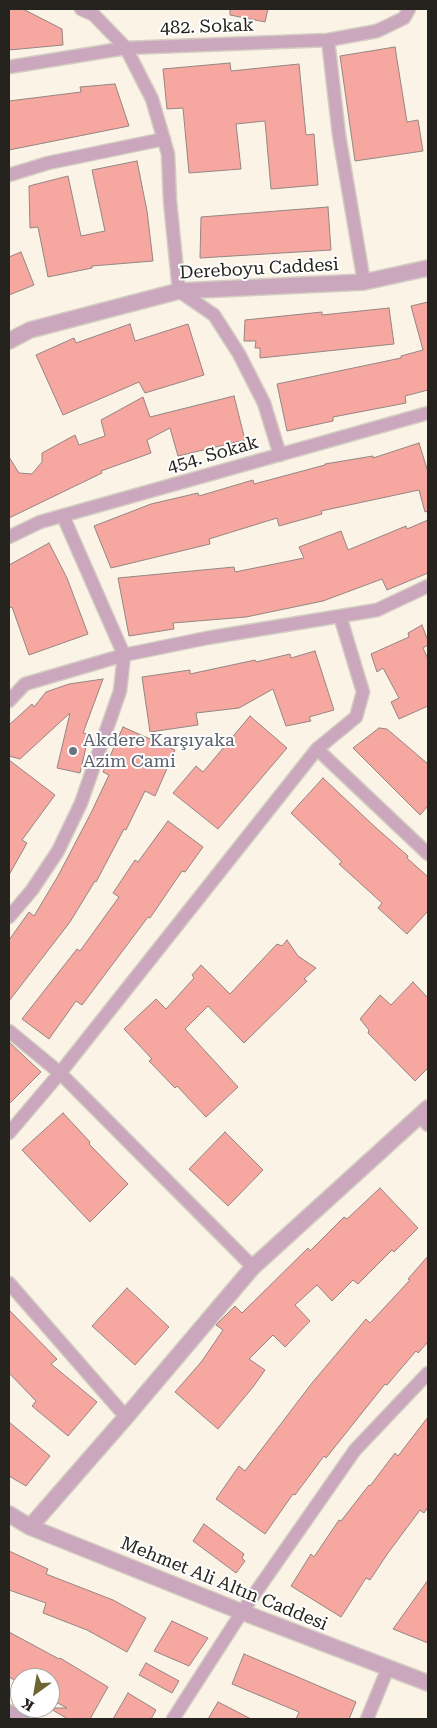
<!DOCTYPE html>
<meta charset="utf-8">
<style>
body{margin:0}
#map{position:relative;width:437px;height:1728px;overflow:hidden;background:#fbf3e6;font-family:"Roboto Serif",serif}
canvas{display:block}
.frame{position:absolute;inset:0;border:10px solid #25231e;pointer-events:none}
.north{position:absolute;left:10px;top:1668px;width:50px;height:50px;box-sizing:border-box;background:#fff;border:1px solid #a8a7a5;border-radius:50%;rotate:212deg;font-size:14px;font-weight:700;line-height:20px;text-align:center;color:#25231e}
.north::after{content:'';display:block;margin:auto;width:18px;height:22px;background:#6d6633;clip-path:polygon(50% 0,100% 100%,50% 72%,0 100%)}
</style>
<div id="map">
<canvas width="437" height="1728"></canvas>
<div class="frame"></div>
<div class="north">K</div>
</div>
<script>
const ctx = document.querySelector('canvas').getContext('2d');
ctx.lineJoin = 'round';
function paint(path, color) { ctx.fillStyle = color; ctx.fill(path, 'evenodd'); }
const toPath = rows => new Path2D(rows.map(r => 'M' + r).join(''));
function stroke(path, color, width, dash) { ctx.strokeStyle = color; ctx.lineWidth = width; ctx.lineCap = dash ? 'butt' : 'round'; ctx.setLineDash(dash || []); ctx.stroke(path); }
function drawText(font, color, halo, rows, align = 'center') {
  ctx.font = font + ' "Roboto Serif",serif'; ctx.lineWidth = 4; ctx.setLineDash([]); ctx.textBaseline = 'middle'; ctx.strokeStyle = halo; ctx.fillStyle = color; for (const [text, x, y, turn = 0] of rows) {
    ctx.save(); ctx.translate(x, y); ctx.rotate((+turn || 0) * Math.PI / 180); ctx.textAlign = isNaN(turn) ? turn : align; if (halo) ctx.strokeText(text, 0, 0); ctx.fillText(text, 0, 0); ctx.restore();
  }
}
const building = toPath([
 [9,9,23,9,62,29,63,45,9,50,9,9],
 [230,9,268,9,265,22,230,15,230,9],
 [395,47,407,122,418,120,423,151,355,161,340,56,395,47],
 [230,63,231,71,299,64,306,135,314,134,318,185,271,189,265,121,236,124,241,169,189,173,183,108,167,109,163,69,230,63],
 [115,84,129,126,9,150,9,101,81,92,80,87,115,84],
 [137,161,147,211,153,261,92,266,92,268,48,277,38,227,30,228,29,186,68,176,81,236,105,231,92,170,137,161],
 [328,207,331,250,200,258,201,217,328,207],
 [21,252,34,285,9,295,9,257,21,252],
 [428,302,428,390,405,396,406,403,333,417,333,421,287,431,277,384,401,358,401,356,423,350,411,306,428,302],
 [389,308,394,344,260,358,260,348,255,348,256,341,244,341,245,320,322,312,322,315,389,308],
 [130,324,135,341,188,324,204,375,145,393,139,382,63,415,36,355,74,338,76,343,130,324],
 [234,396,245,440,178,456,170,428,147,440,151,453,101,471,102,473,9,518,9,457,19,473,32,474,42,462,42,453,75,435,79,445,105,436,101,420,143,397,150,417,234,396],
 [419,443,428,472,428,511,425,512,419,490,321,511,322,514,279,526,277,518,209,539,210,544,111,568,94,526,151,504,198,493,199,496,253,480,254,484,325,465,325,464,373,456,373,458,419,443],
 [428,520,428,573,387,590,382,579,323,601,246,617,173,623,174,629,129,636,118,578,234,567,235,572,304,558,299,547,341,531,348,550,406,526,407,529,428,520],
 [49,543,67,578,88,634,29,655,12,607,9,608,9,565,49,543],
 [422,625,428,641,428,645,423,648,428,659,428,706,399,719,391,702,399,698,383,668,377,672,371,654,409,637,408,633,422,625],
 [315,651,334,710,309,717,311,721,286,726,273,689,239,708,196,713,198,725,150,732,142,677,190,670,190,674,255,660,256,662,290,654,291,658,315,651],
 [103,679,83,733,89,734,80,773,57,768,70,713,20,759,9,756,9,725,32,704,34,707,46,692,69,684,103,679],
 [250,716,287,748,218,829,173,793,196,766,203,772,250,716],
 [123,727,175,750,155,796,145,791,126,830,124,829,96,882,95,881,70,922,9,1001,9,940,29,912,34,916,58,876,91,813,109,775,103,772,123,727],
 [379,728,387,729,428,764,428,806,420,815,353,748,379,728],
 [9,760,55,795,22,840,27,843,9,875,9,760],
 [323,778,374,826,408,856,407,858,428,877,428,911,407,934,378,908,382,903,339,864,342,862,291,813,323,778],
 [168,821,203,847,185,872,182,871,150,918,148,917,82,1005,76,1001,49,1039,22,1019,77,949,80,951,119,897,113,893,135,860,138,862,168,821],
 [287,940,298,956,316,968,304,979,307,981,244,1043,208,1006,185,1029,238,1087,206,1117,177,1086,175,1088,149,1061,152,1059,124,1029,156,999,166,1009,194,978,192,975,201,965,230,994,277,944,282,946,287,940],
 [413,982,428,998,428,1068,415,1081,368,1033,369,1030,360,1019,380,995,391,1005,413,982],
 [9,1042,41,1072,9,1104,9,1042],
 [63,1113,90,1142,89,1144,128,1184,90,1222,22,1150,63,1113],
 [225,1132,263,1170,228,1206,189,1169,225,1132],
 [380,1188,418,1228,394,1252,392,1250,358,1284,353,1280,332,1301,317,1285,295,1305,310,1321,285,1347,273,1335,249,1359,265,1370,253,1387,218,1429,175,1392,202,1361,223,1330,216,1325,235,1306,242,1313,308,1248,310,1251,344,1217,347,1219,380,1188],
 [428,1256,428,1342,418,1353,416,1351,387,1385,385,1384,326,1458,324,1456,295,1495,293,1494,265,1534,216,1499,239,1466,245,1471,312,1383,366,1319,370,1323,410,1280,408,1279,428,1256],
 [127,1288,169,1327,135,1365,92,1326,127,1288],
 [9,1310,57,1359,51,1364,97,1402,68,1436,32,1406,36,1401,9,1373,9,1310],
 [428,1417,428,1507,424,1513,420,1510,388,1553,370,1580,366,1578,341,1617,291,1586,311,1554,314,1557,339,1520,341,1521,369,1485,370,1486,395,1453,398,1456,428,1417],
 [9,1422,50,1456,26,1486,9,1476,9,1422],
 [204,1524,244,1554,242,1558,245,1561,236,1573,193,1541,204,1524],
 [9,1551,48,1569,46,1574,113,1600,146,1618,127,1652,87,1630,43,1613,46,1603,9,1590,9,1551],
 [428,1580,428,1643,393,1629,428,1580],
 [172,1621,208,1638,189,1666,154,1651,172,1621],
 [9,1632,59,1659,60,1658,108,1687,90,1719,68,1719,49,1708,67,1708,50,1699,50,1678,20,1678,20,1683,9,1677,9,1632],
 [244,1654,356,1702,349,1719,296,1719,299,1712,232,1684,244,1654],
 [146,1663,179,1681,172,1693,139,1675,146,1663],
 [128,1693,156,1710,151,1719,113,1719,128,1693],
 [218,1702,228,1707,251,1719,208,1719,218,1702]
]);
paint(building, '#f6a79f');
stroke(building, '#958583', 1);
const minor = toPath([
 [81,9,94,15,126,48,152,99,168,154,170,201,179,291,214,315,239,354,264,403,280,455],
 [328,40,339,135,364,282],
 [9,67,126,48,328,40,377,31,404,18,409,9],
 [9,175,48,163,164,139],
 [9,537,40,522,428,413],
 [9,701,25,684,124,655,207,638,377,610,428,586],
 [317,749,356,717,363,692,340,616],
 [9,917,32,890,58,851,81,803,120,691,124,655,63,516],
 [9,1031,60,1073,253,1267],
 [419,1115,428,1125],
 [9,1133,60,1073,317,749,428,854],
 [9,1283,126,1417],
 [9,1711,23,1719],
 [173,1719,242,1612,355,1450,428,1373],
 [367,1719,388,1668]
]);
const tertiary = toPath([
 [9,341,30,330,179,291,364,282,428,268],
 [9,1514,30,1527,242,1612,428,1683],
 [30,1527,126,1417,253,1267,428,1108]
]);
stroke(minor, '#d4cec2', 15);
stroke(tertiary, '#d4cec2', 18);
stroke(minor, '#cba7be', 12);
stroke(tertiary, '#cba7be', 15);
for (const [x, y, r, color] of [
 [73,751,5,"#6b7280"]
]) { const dot = new Path2D(); dot.arc(x, y, r, 0, 2 * Math.PI); ctx.fillStyle = color; ctx.fill(dot); stroke(dot, '#fff', 2); }
drawText('18px', '#25231e', '#fff', [
 ["482. Sokak",207,27,-2],
 ["Dereboyu Caddesi",259,269,-3],
 ["454. Sokak",213,455,-16],
 ["Mehmet Ali Altın Caddesi",224,1584,22]
]);
drawText('18px', '#5b616d', '#fff', [
 ["Akdere Karşıyaka",83,741],
 ["Azim Cami",83,762]
], 'left');
</script>
